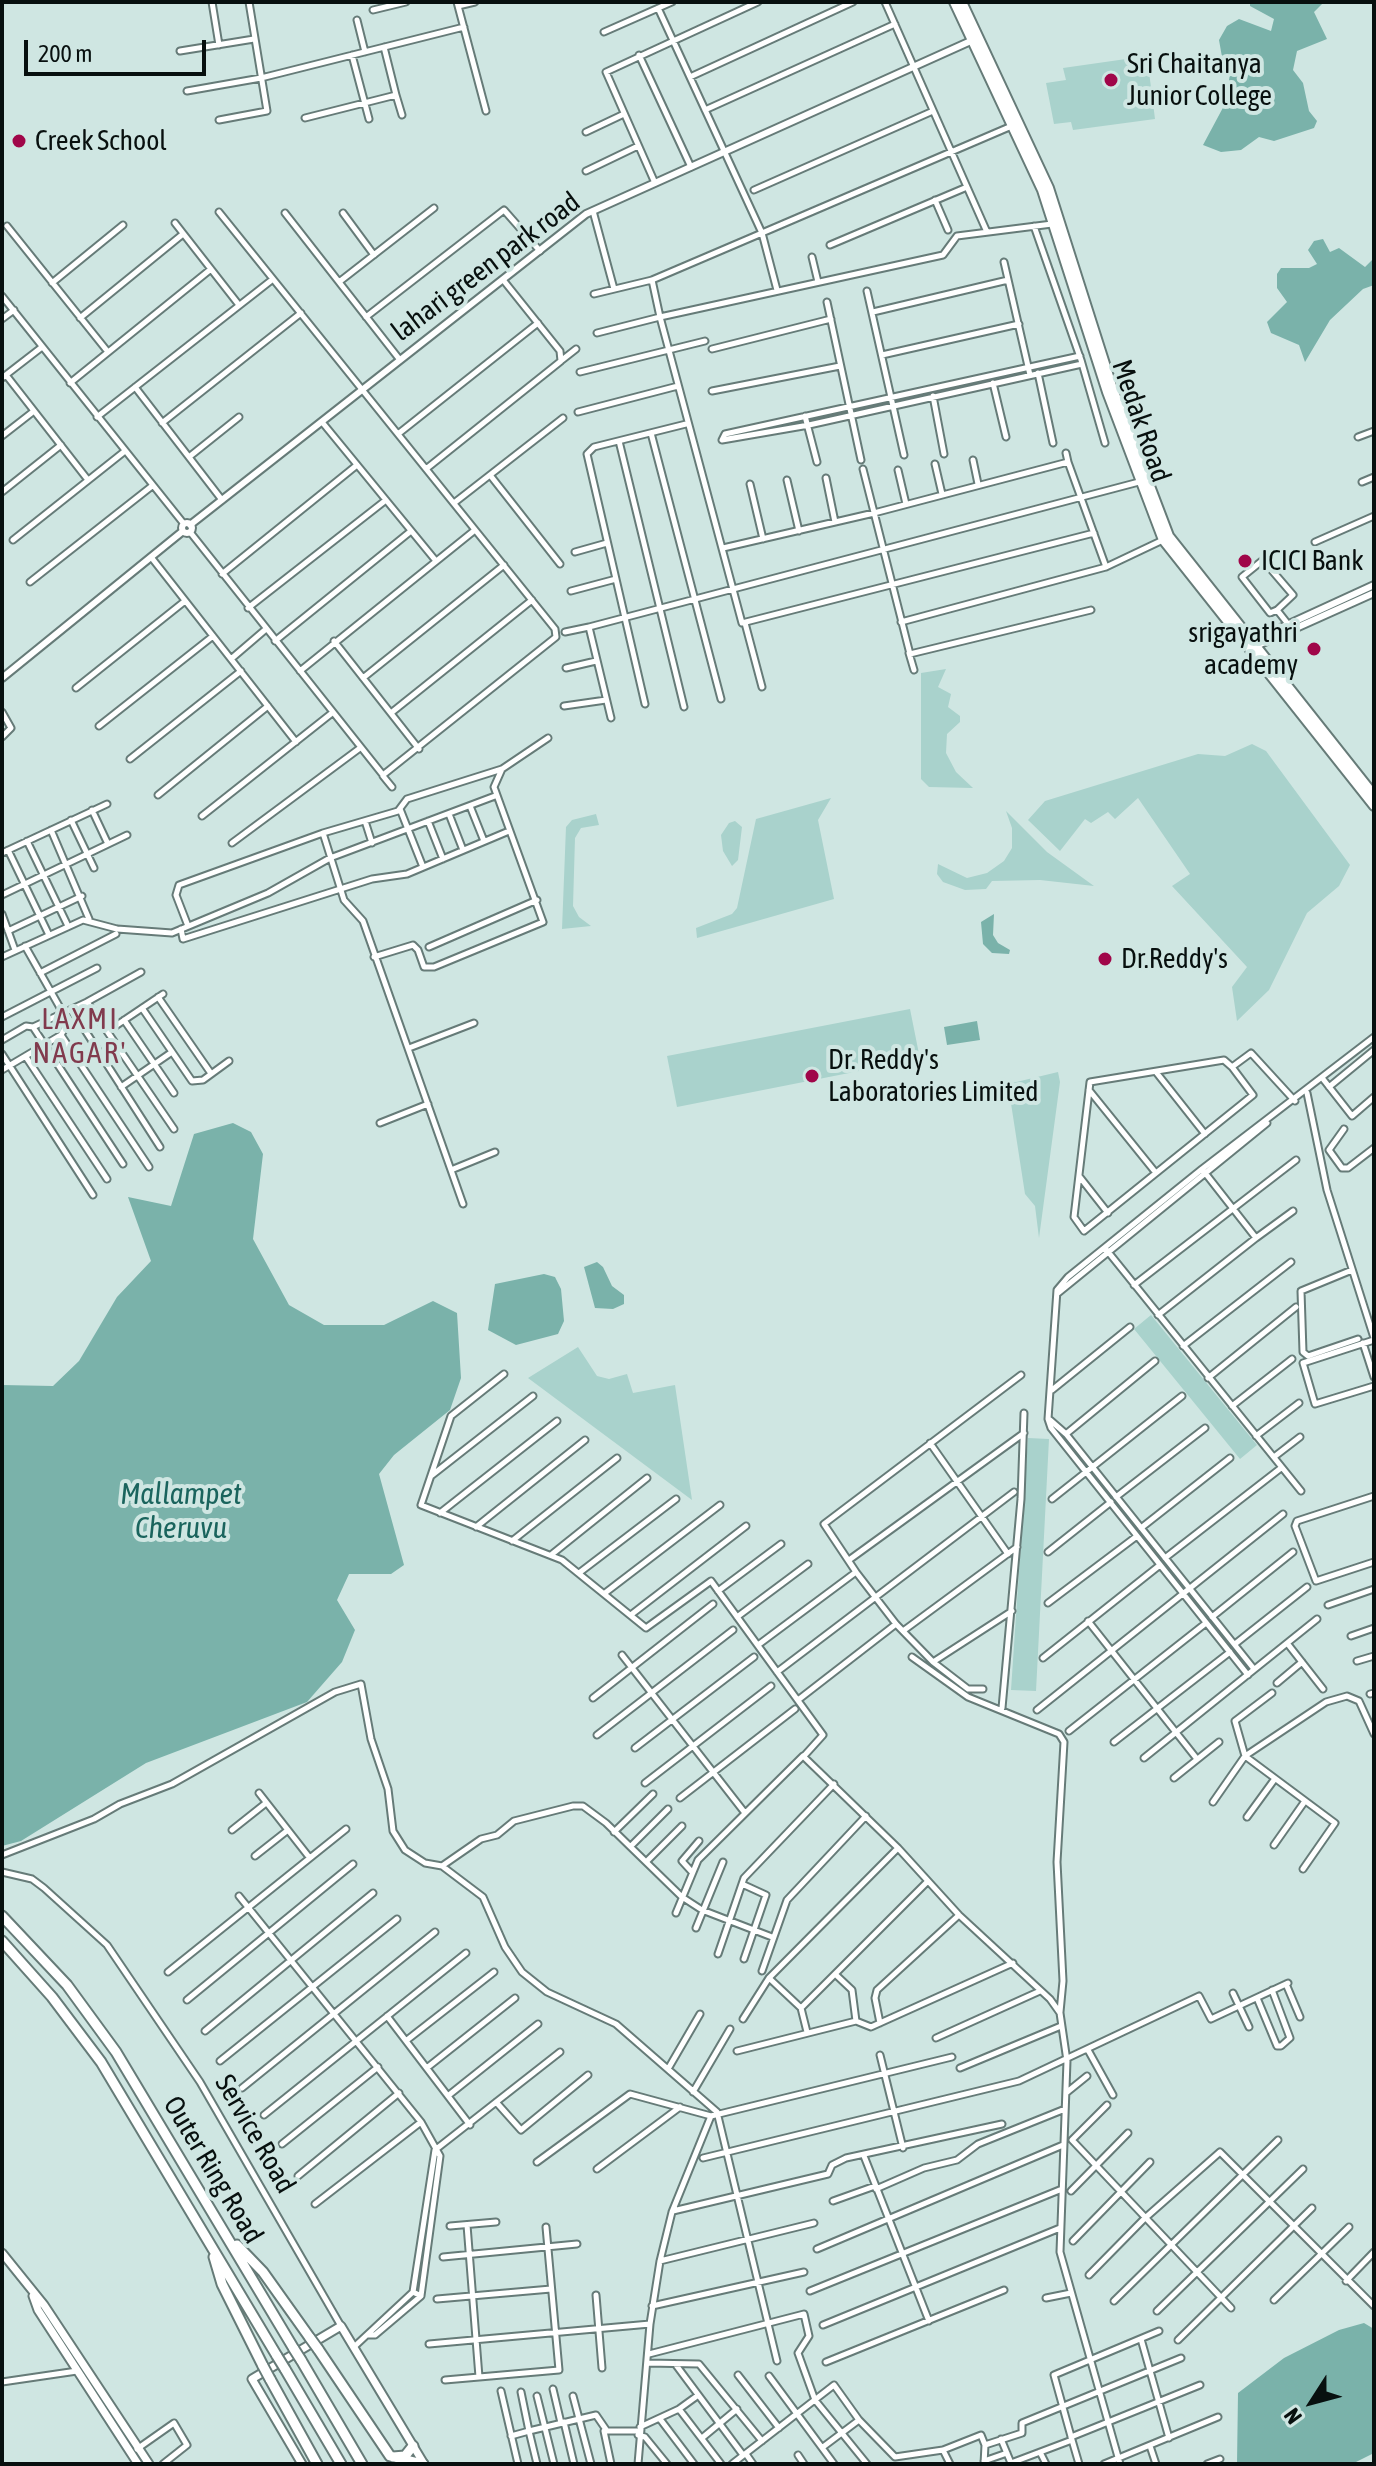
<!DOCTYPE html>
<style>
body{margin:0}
#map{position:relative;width:1376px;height:2466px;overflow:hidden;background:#cfe6e2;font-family:"Asap Condensed",sans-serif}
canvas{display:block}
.frame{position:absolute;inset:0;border:4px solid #08100f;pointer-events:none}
.north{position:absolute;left:1272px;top:2362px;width:80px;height:80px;-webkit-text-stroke:6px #cfe6e2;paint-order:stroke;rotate:234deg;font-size:22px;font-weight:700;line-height:32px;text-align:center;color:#08100f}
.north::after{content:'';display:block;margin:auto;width:28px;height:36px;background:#08100f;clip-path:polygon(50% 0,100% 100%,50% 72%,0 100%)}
.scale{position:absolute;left:24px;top:40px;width:182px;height:36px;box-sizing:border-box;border:4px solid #08100f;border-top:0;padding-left:10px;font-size:24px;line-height:28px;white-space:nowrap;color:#08100f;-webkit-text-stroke:6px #cfe6e2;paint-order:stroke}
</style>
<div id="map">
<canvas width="1376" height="2466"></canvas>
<div class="frame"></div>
<div class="north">N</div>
<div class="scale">200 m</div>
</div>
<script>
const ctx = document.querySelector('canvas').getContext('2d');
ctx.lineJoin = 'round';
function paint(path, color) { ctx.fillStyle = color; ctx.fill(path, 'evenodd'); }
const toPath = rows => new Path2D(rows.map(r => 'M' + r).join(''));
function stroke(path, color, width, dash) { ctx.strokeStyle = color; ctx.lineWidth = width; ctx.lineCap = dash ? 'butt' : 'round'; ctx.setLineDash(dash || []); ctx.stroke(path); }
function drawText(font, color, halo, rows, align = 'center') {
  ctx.font = font + ' "Asap Condensed",sans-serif'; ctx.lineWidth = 8; ctx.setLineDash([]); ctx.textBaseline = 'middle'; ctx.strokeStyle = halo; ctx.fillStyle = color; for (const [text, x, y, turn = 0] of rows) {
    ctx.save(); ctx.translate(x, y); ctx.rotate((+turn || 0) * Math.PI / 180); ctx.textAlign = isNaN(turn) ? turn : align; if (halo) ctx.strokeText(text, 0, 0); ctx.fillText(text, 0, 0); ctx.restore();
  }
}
paint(toPath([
 [1147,56,1155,119,1073,130,1071,122,1054,124,1046,83,1066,80,1063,68],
 [946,669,938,687,951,694,948,707,960,716,960,722,947,734,946,753,956,772,973,788,929,787,921,779,921,673],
 [1252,744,1266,751,1350,865,1339,886,1307,913,1269,990,1237,1021,1232,987,1247,967,1172,886,1190,874,1138,798,1115,819,1108,812,1091,823,1085,819,1060,851,1028,820,1045,801,1198,754,1225,756],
 [831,798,818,820,834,899,697,938,696,928,732,914,737,908,756,819],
 [1006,811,1047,852,1094,886,1040,880,992,881,986,889,965,890,943,882,937,874,938,864,967,878,987,873,1004,861,1012,848,1012,828],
 [596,814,599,825,581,828,575,838,573,906,579,917,591,926,562,929,566,827,572,820],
 [735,821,742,827,738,860,732,866,723,851,721,835,729,823],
 [910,1009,920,1059,677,1107,667,1056],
 [1058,1072,1060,1082,1039,1238,1035,1206,1025,1194,1008,1084],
 [1151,1315,1257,1445,1240,1459,1134,1329],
 [578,1347,597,1376,609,1379,627,1374,633,1393,675,1385,692,1500,528,1378],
 [1028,1438,1049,1439,1036,1691,1011,1690]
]), '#a9d2cc');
paint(toPath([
 [1250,2,1324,2,1314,12,1327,39,1297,51,1293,70,1303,83,1309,111,1317,121,1314,128,1274,141,1259,137,1241,150,1221,152,1203,145,1226,102,1231,66,1222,57,1219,40,1227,26,1239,19,1271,31,1274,19,1250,6],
 [1323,239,1330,252,1339,248,1365,267,1374,258,1374,285,1363,289,1330,320,1305,362,1299,345,1271,333,1267,322,1287,302,1277,288,1277,274,1281,268,1309,268,1317,264,1308,250,1314,241],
 [994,914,993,935,998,943,1010,950,1009,954,992,953,983,944,981,922],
 [977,1021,980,1040,947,1045,944,1027],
 [233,1123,251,1132,263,1154,253,1239,289,1305,324,1325,384,1325,433,1301,457,1313,461,1378,450,1410,394,1455,379,1474,404,1565,391,1574,349,1574,337,1600,355,1630,342,1662,307,1702,146,1763,21,1841,2,1846,2,1385,53,1386,79,1361,117,1297,151,1261,128,1197,171,1206,194,1134],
 [597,1262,603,1267,612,1286,624,1295,624,1304,613,1309,595,1308,584,1267],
 [544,1274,555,1277,561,1289,564,1321,558,1334,516,1345,488,1330,495,1284],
 [1364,2323,1374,2329,1374,2453,1352,2464,1237,2464,1238,2393,1284,2358,1339,2330]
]), '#7ab2aa');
const minor = toPath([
 [212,2,219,45],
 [457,2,486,111],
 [885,2,987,232],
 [458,6,475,2],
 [658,8,762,233,1014,125],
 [373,10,406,2],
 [357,20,365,52],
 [604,32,672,2],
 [180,51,254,39],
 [352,55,369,119],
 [639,55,691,167],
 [690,77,853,2],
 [187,91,261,78,464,27],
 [396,95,402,115],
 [705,110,895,24],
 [305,118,396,95,384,47],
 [219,120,267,111,249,2],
 [586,132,624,114],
 [586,171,638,146],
 [655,183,606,72,758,2],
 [754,190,933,111],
 [935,200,948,230],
 [593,211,614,289],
 [285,213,400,360],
 [343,213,374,255],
 [175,223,239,305],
 [1052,224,957,236,943,255,660,317,742,623,1094,533],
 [7,226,108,352],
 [1034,226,1081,360,1105,443],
 [830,245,967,187],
 [812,257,818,282],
 [1004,262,1030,375],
 [339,282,434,208],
 [52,283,123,225],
 [867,291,904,455],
 [594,294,652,280,762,233,777,290],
 [2,296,184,524],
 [827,302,861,460],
 [873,312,1008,280],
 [366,317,504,210,540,251],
 [80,318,183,234],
 [2,319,14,310],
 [597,333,660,317,652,280],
 [712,349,831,319],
 [882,355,1019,324],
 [1080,356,725,434,722,440,809,425,1082,364],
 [562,360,576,349],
 [580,372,705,341],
 [1038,373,1053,443],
 [6,375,88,480],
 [2,378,42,347],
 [70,383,211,269],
 [993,383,1006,437],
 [135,387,222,500],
 [712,391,840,366],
 [933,396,944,454],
 [578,412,678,386],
 [805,416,817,462],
 [97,417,273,279],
 [322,422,436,561],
 [162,423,301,313],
 [651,433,721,699],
 [398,434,538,323],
 [2,436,34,411],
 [1358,437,1374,431],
 [619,441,684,707],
 [1066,453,1068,462],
 [189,457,239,417],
 [973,460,978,484],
 [935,464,942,494],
 [426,469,561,361,560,351,504,281],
 [863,469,910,654,1091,610],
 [898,470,906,504],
 [490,475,560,564],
 [826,478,835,522],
 [787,480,799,531],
 [1362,482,1374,477],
 [750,484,763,539],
 [2,492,61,445],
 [454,503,563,418],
 [190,532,383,775,556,637,555,629,219,212],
 [13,540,125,451],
 [1315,542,1374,516],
 [723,548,874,513,1068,462,1106,567],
 [575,552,607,543],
 [151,557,296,742],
 [222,574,357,465],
 [30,582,152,486],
 [571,591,616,579],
 [248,608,386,500],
 [1277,610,1293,595,1263,560,1242,577,1270,613,1277,610,1288,624],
 [901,622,1106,567,1165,539],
 [745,623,762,687],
 [565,632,589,627],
 [275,641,411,531],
 [334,641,419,749],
 [909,653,914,670],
 [231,659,266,629],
 [566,668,596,661],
 [300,671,475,530],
 [363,678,504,565],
 [76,688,185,601],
 [645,704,587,454,594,447,686,424],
 [564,706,606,700],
 [2,712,11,728,2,737],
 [391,713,532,600],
 [611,718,589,627,1139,482],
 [99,726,213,636],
 [130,759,241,671],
 [383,776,392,787],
 [158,795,268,706],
 [470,806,484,841],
 [400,809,423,867],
 [92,810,108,844],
 [449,814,463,850],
 [202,816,332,713],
 [71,820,94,868],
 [365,821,372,843],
 [428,821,443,859],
 [51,830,89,919],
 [323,833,344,900,363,921,463,1204],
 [27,841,68,926],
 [232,843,360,748],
 [8,850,49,935],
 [2,853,107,804],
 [2,895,127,835],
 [2,914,15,950],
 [188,926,176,895,179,885,323,833,398,811,407,799,502,769],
 [181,929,183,939,372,879,407,874,509,831],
 [8,931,82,896],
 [429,947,537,900],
 [2,957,83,920,117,929,172,933,268,893,330,858,495,796],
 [374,957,413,945,418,950,424,967,434,967,543,922,494,787,502,769,548,738],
 [40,973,116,934],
 [158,997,210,1072],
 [87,1002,141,972],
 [142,1008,192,1081,203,1080,229,1061],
 [72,1010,160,1147],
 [2,1017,97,968],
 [124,1020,174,1093],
 [33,1027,87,1002,174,1129],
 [108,1031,163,994],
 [61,1035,149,1167],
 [2,1040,26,1026,33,1027,123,1164],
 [409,1048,474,1023],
 [2,1054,93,1195],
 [26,1057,107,1179],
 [1232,1067,1224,1060,1090,1082,1074,1217,1084,1231,1253,1095,1232,1067,1251,1053,1295,1101],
 [2,1070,61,1035,66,1026,63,1013,25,946],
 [1156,1072,1205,1134],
 [1323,1079,1352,1116,1374,1097],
 [121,1087,172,1052],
 [1329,1087,1374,1050],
 [1089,1090,1156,1173],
 [1307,1093,1327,1190,1374,1338],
 [380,1123,428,1104],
 [1344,1129,1329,1150,1342,1168,1348,1168,1374,1148],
 [1202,1169,1256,1238,1293,1211],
 [451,1170,495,1152],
 [1079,1176,1108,1213],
 [1105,1248,1301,1491],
 [1352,1270,1301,1291,1303,1352,1308,1356,1358,1339],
 [1134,1285,1296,1160],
 [1058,1293,1267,1123],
 [1158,1315,1256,1238],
 [1374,1340,1303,1363,1315,1404,1374,1386],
 [1363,1343,1374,1377],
 [1183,1346,1291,1262],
 [504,1374,451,1416,421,1505,562,1560,646,1628,711,1581,823,1735,804,1756],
 [1208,1378,1296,1307],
 [1052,1390,1130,1327],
 [1232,1406,1292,1359],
 [1050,1420,1066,1434,1254,1669],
 [1066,1434,1155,1361],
 [1256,1436,1299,1403],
 [930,1443,1008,1554],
 [1274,1457,1300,1437],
 [431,1476,533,1396],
 [1374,1496,1297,1521,1295,1526,1316,1581,1374,1562],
 [1116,1497,1205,1428],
 [1052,1499,1182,1396],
 [440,1513,557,1421],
 [476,1527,585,1440],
 [1141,1528,1230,1458],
 [512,1541,617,1458],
 [1048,1552,1111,1502],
 [551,1555,647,1478],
 [1165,1558,1281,1468],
 [849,1560,1024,1433],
 [856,1572,896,1624,933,1662,968,1689,983,1689],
 [579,1573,676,1499],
 [718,1591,781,1544],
 [605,1593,720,1505],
 [1048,1603,1137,1536],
 [1328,1605,1374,1589],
 [632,1614,746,1526],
 [737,1617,808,1564],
 [1212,1617,1293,1552],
 [1088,1621,1197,1759],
 [903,1631,1017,1547],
 [1351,1636,1374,1628],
 [1287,1643,1323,1689],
 [1235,1644,1307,1587],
 [758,1645,856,1572,824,1524,1021,1375],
 [622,1655,745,1813],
 [912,1657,968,1697,1059,1734,1064,1742,1057,1862,1063,1981,1060,2012],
 [1043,1658,1160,1565],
 [1357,1661,1374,1656],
 [933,1662,1012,1611],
 [777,1672,1014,1492],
 [1248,1675,1051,1428,1048,1419,1057,1290,1068,1277,1202,1169,1374,1037],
 [1277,1683,1302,1662],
 [1370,1694,1374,1693],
 [593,1698,713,1604],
 [798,1700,896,1624],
 [1002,1708,1021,1499,1024,1413],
 [1037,1710,1283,1514],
 [1069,1731,1206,1623],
 [597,1735,733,1630],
 [1114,1742,1230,1652],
 [635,1748,754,1657],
 [1144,1758,1317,1619],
 [1174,1778,1219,1742],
 [645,1783,771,1686],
 [259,1793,309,1857],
 [680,1798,795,1709],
 [1213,1802,1245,1756,1235,1721,1272,1693],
 [1247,1817,1274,1780],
 [232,1830,266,1803],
 [614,1832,653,1794],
 [1274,1845,1305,1801],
 [631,1846,668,1809],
 [2,1855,94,1819,120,1804,172,1784,335,1692,361,1684,371,1739,388,1789,393,1831,405,1850,425,1863,442,1866,483,1897,505,1947,522,1972,547,1992,616,2024,717,2112,777,2361],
 [255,1856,288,1830],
 [647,1861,682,1826],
 [442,1866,481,1839,497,1835,514,1821,573,1806,583,1806,606,1823,682,1897,702,1910,772,1937],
 [1303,1869,1335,1823,1245,1756,1326,1702,1347,1696,1359,1701,1374,1734],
 [2,1872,32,1879,44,1888,107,1945,200,2082,341,2326],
 [692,1872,682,1861,699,1841],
 [742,1884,766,1895,744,1959],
 [239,1896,421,2122,440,2156,421,2296],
 [676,1913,698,1860,803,1756,898,1848,959,1915,1050,1999,1060,2013,1067,2061,1060,2252,1120,2464],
 [696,1928,723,1862],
 [718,1954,744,1878,834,1784],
 [762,1971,787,1900,866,1816],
 [168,1972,346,1829],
 [835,1974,852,1990,856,2021],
 [769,1978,801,2008,807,2032],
 [1286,1984,1300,2017],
 [1233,1993,1249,2027],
 [1257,1998,1277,2046,1281,2046,1290,2038,1272,1990],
 [187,2000,353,1864],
 [801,2008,928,1881],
 [387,2016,470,2125],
 [743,2019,769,1978,898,1848],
 [880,2023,875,1998,877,1990,959,1915],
 [205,2031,373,1893],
 [936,2038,1040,1991],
 [407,2040,494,1972],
 [1088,2050,1113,2095],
 [737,2051,856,2021,871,2027,1013,1963],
 [880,2055,903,2148],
 [220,2061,397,1919],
 [428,2067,515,1998],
 [960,2068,1061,2026],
 [668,2069,700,2014],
 [242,2088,435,1932],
 [693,2092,730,2029],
 [1066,2093,1087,2076],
 [449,2095,538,2024],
 [496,2102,521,2130,588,2075],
 [1107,2105,1072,2140,1231,2308],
 [264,2115,466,1953],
 [282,2144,378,2067],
 [864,2156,929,2321],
 [703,2158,1019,2081,1199,1996,1211,2019,1288,1983],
 [537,2162,630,2094,711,2116],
 [597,2169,680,2107],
 [298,2176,399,2093],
 [876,2189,924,2168,957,2160,978,2144,1065,2109],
 [1071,2191,1128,2133],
 [833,2201,875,2186],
 [315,2204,421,2122],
 [673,2211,828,2174,832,2165,846,2158,1002,2124],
 [467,2225,479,2377],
 [450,2226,496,2222],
 [1073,2241,1150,2162],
 [817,2249,1063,2145],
 [443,2257,577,2244],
 [660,2261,814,2223],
 [1089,2275,1144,2219,1220,2152,1374,2306],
 [1346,2281,1374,2252],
 [810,2291,1062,2189],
 [596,2295,602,2368],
 [1046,2298,1071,2293],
 [437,2299,551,2289],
 [1274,2300,1349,2227],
 [1114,2301,1278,2140],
 [652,2306,804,2272],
 [1157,2311,1303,2169],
 [823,2325,1060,2228],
 [369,2335,375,2335,421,2296,413,2292],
 [1141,2339,1169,2438],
 [1178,2340,1312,2208],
 [429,2344,650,2324],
 [355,2346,413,2292,435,2150,560,2052],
 [649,2354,804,2314,809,2336,798,2353,815,2400,867,2464],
 [826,2362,1004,2290],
 [648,2363,699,2364,762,2441],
 [676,2365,743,2455],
 [738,2375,779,2428],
 [769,2376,834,2464],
 [445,2380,559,2370,546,2227],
 [2,2382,77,2371],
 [553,2389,561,2423],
 [501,2391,518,2464],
 [521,2392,529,2431,596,2415,607,2431,639,2431],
 [537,2396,554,2464],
 [573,2396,591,2464],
 [679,2409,721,2464],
 [660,2419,694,2464],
 [564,2422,574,2464],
 [640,2427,679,2409,697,2396],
 [604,2431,611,2464],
 [638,2435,645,2437,667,2464],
 [511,2436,529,2431,537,2464],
 [1071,2437,1200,2385],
 [702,2438,737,2409],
 [1001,2439,1011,2463],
 [1072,2440,1054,2375,1159,2331],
 [985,2445,1022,2433,1022,2423,1181,2358],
 [1150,2446,1156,2464],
 [823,2447,859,2420],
 [137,2449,174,2423,187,2445,163,2464],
 [943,2450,950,2464],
 [1040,2452,1046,2464],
 [746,2454,753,2464],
 [798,2455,804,2464],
 [984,2461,1007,2453],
 [1011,2463,1072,2440,1079,2464],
 [638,2464,650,2324,660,2261,672,2212,711,2116,952,2057],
 [732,2464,834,2385,859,2420,895,2457,943,2450,981,2435,985,2445,984,2464],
 [1104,2464,1218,2417],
 [1207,2464,1220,2459]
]);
const tertiary = toPath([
 '182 528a5 5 0 1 1 10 0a5 5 0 1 1-10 0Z',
 [190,525,586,214,973,40],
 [1252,641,1374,585],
 [1256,646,1374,593],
 [2,678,183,531]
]);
const secondary = toPath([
 [2,2253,44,2305,149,2464],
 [33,2296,38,2310,138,2464],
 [302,2464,252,2379,341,2326,424,2464]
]);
const primary = toPath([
 [954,2,1042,190,1107,392,1163,540,1374,806],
 [962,2,1049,188,1113,389,1169,536,1374,795]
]);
const motorway = toPath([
 [2,1916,67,1985,116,2052,294,2349],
 [2,1941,52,1997,101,2062,277,2356],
 [237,2245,263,2272,310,2338],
 [214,2257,222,2284,263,2366],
 [318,2349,390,2456,423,2464],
 [301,2360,362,2464],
 [285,2369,341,2464],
 [270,2379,317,2464],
 [393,2457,405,2456,413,2446]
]);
stroke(minor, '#667b78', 9);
stroke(tertiary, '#667b78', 10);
stroke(secondary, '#667b78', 11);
stroke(primary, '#667b78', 12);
stroke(motorway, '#667b78', 13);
stroke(minor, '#fff', 5);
stroke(tertiary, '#fff', 6);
stroke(secondary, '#fff', 7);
stroke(primary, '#fff', 8);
stroke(motorway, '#fff', 9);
const motorwayBridge = toPath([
 [310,2338,318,2349],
 [294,2349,301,2360],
 [277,2356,285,2369],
 [263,2366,270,2379]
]);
stroke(motorwayBridge, '#667b78', 13, []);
stroke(motorwayBridge, '#fff', 9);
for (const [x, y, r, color] of [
 [1111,80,8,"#a00649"],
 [19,141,8,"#a00649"],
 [1245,561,8,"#a00649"],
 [1314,649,8,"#a00649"],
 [1105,959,8,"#a00649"],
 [812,1076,8,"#a00649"]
]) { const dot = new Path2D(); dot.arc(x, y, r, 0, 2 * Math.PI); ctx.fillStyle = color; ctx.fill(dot); stroke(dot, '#cfe6e2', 3); }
drawText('28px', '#08100f', '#cfe6e2', [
 ["Sri Chaitanya",1127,64],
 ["Junior College",1127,96],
 ["Creek School",35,141],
 ["ICICI Bank",1261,561],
 ["srigayathri",1298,633,"right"],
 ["academy",1298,665,"right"],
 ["Dr.Reddy's",1121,959],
 ["Dr. Reddy's",828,1060],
 ["Laboratories Limited",828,1092]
], 'left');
drawText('28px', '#08100f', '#cfe6e2', [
 ["lahari green park road",486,267,-37],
 ["Medak Road",1141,421,71],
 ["Service Road",255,2134,60],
 ["Outer Ring Road",213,2170,59]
]);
ctx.letterSpacing = '2px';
drawText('30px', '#813a4d', '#cfe6e2', [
 ["LAXMI",80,1020],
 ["NAGAR'",80,1054]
]);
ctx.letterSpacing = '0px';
drawText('italic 30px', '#1a645d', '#cfe6e2', [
 ["Mallampet",181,1495],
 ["Cheruvu",181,1529]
]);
</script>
